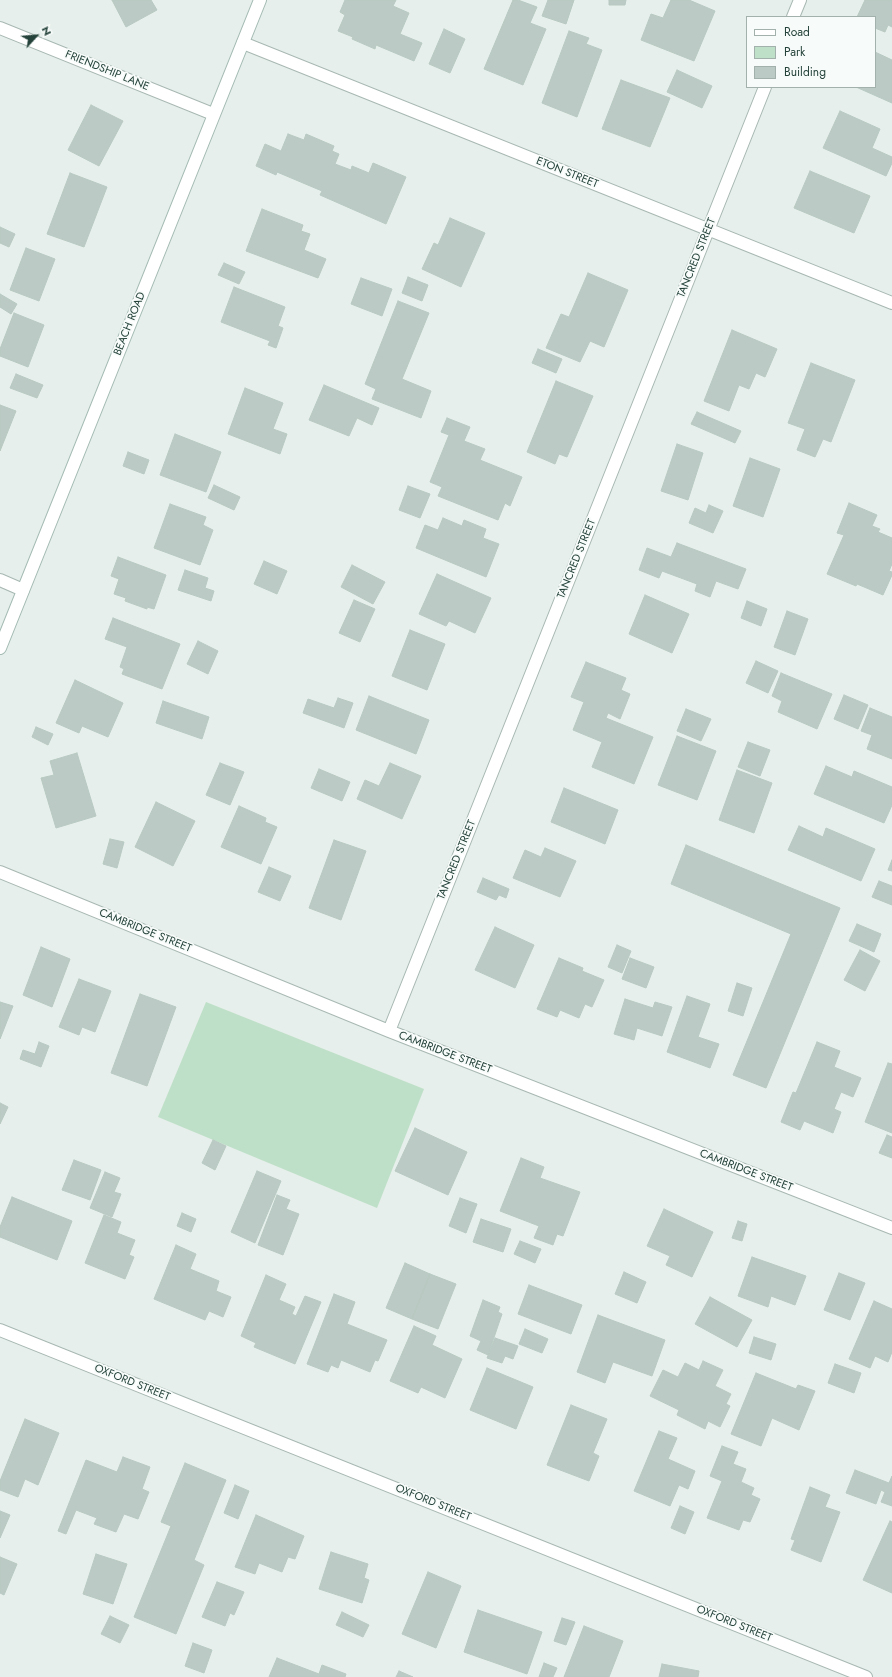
<!DOCTYPE html>
<style>
body{margin:0}
#map{position:relative;width:892px;height:1677px;overflow:hidden;background:#e6efeb;font-family:Jost,sans-serif}
canvas{display:block}
.legend{position:absolute;left:746px;top:16px;width:130px;height:72px;box-sizing:border-box;background:#f7fbf9;border:1px solid #a3b1ad;margin:0;padding:5px 7px;list-style:none;font-size:12px;color:#24423a}
.legend li{display:flex;align-items:center;gap:8px;height:20px}
.legend b{width:20px;border:1px solid #a3b1ad}
.north{position:absolute;left:16px;top:16px;width:40px;height:40px;-webkit-text-stroke:3px #f7fbf9;paint-order:stroke;rotate:64deg;font-size:11px;font-weight:700;line-height:16px;text-align:center;color:#24423a}
.north::after{content:'';display:block;margin:auto;width:14px;height:18px;background:#24423a;clip-path:polygon(50% 0,100% 100%,50% 72%,0 100%)}
</style>
<div id="map">
<canvas width="892" height="1677"></canvas>
<ul class="legend">
<li><b style="height:5px;background:#fff"></b>Road</li>
<li><b style="height:11px;background:#bfe0c8"></b>Park</li>
<li><b style="height:11px;background:#bbcac4"></b>Building</li>
</ul>
<div class="north">N</div>
</div>
<script>
const ctx = document.querySelector('canvas').getContext('2d');
ctx.lineJoin = 'round';
function paint(path, color) { ctx.fillStyle = color; ctx.fill(path, 'evenodd'); }
const toPath = rows => new Path2D(rows.map(r => 'M' + r).join(''));
function stroke(path, color, width, dash) { ctx.strokeStyle = color; ctx.lineWidth = width; ctx.lineCap = dash ? 'butt' : 'round'; ctx.setLineDash(dash || []); ctx.stroke(path); }
function drawText(font, color, halo, rows, align = 'center') {
  ctx.font = font + ' Jost,sans-serif'; ctx.lineWidth = 3.5; ctx.setLineDash([]); ctx.textBaseline = 'middle'; ctx.strokeStyle = halo; ctx.fillStyle = color; for (const [text, x, y, turn = 0] of rows) {
    ctx.save(); ctx.translate(x, y); ctx.rotate((+turn || 0) * Math.PI / 180); ctx.textAlign = isNaN(turn) ? turn : align; if (halo) ctx.strokeText(text, 0, 0); ctx.fillText(text, 0, 0); ctx.restore();
  }
}
paint(toPath([
 [206,1002,424,1089,377,1208,158,1117]
]), '#bfe0c8');
const building = toPath([
 [112,0,151,0,157,10,126,27,112,0],
 [345,0,396,0,393,6,409,13,400,34,422,43,414,61,376,45,375,49,352,39,353,37,338,31,345,15,340,12,345,0],
 [513,0,518,0,537,7,530,23,546,29,523,85,484,69,513,0],
 [548,0,574,0,566,24,542,16,548,0],
 [609,0,626,0,625,5,609,5,609,0],
 [671,0,689,0,715,11,694,61,641,40,651,14,663,18,671,0],
 [865,0,892,0,892,27,888,25,885,32,875,28,875,17,857,17,865,0],
 [444,29,465,39,450,73,429,64,444,29],
 [569,31,589,38,586,44,602,50,577,117,542,103,569,31],
 [875,52,892,60,892,103,856,87,875,87,875,52],
 [677,70,712,86,702,108,667,92,677,70],
 [621,80,670,98,650,147,602,129,621,80],
 [91,105,123,121,99,166,68,150,91,105],
 [840,111,880,129,872,148,892,157,892,163,886,176,823,148,840,111],
 [288,134,304,140,306,134,334,146,332,151,339,154,335,164,351,170,352,166,369,173,373,163,406,177,386,224,320,195,322,191,277,172,276,175,256,166,265,144,281,151,288,134],
 [810,171,870,196,854,233,794,208,810,171],
 [70,173,107,187,84,247,47,234,70,173],
 [262,209,303,225,301,231,310,234,304,250,326,259,318,278,246,251,262,209],
 [450,218,485,233,461,287,422,269,434,243,438,245,450,218],
 [0,227,15,234,9,247,0,243,0,227],
 [26,248,55,259,39,301,10,290,26,248],
 [224,263,245,272,239,284,218,275,224,263],
 [588,273,628,290,604,347,590,341,580,362,546,348,561,314,569,317,588,273],
 [408,277,428,285,422,301,402,293,408,277],
 [361,278,392,289,382,316,351,304,361,278],
 [234,287,285,307,278,326,283,328,276,348,268,345,270,341,221,322,234,287],
 [0,294,17,304,11,314,0,307,0,294],
 [398,301,429,313,402,379,431,391,421,418,372,399,376,389,365,384,398,301],
 [14,313,44,325,28,367,0,356,0,349,14,313],
 [732,330,777,349,765,377,756,373,749,389,739,385,729,411,704,401,732,330],
 [538,349,562,359,556,373,532,363,538,349],
 [811,363,855,380,831,442,823,439,815,457,797,450,805,429,788,423,811,363],
 [16,374,43,385,37,398,10,388,16,374],
 [556,381,593,396,567,457,559,454,555,464,527,452,556,381],
 [324,385,379,408,372,425,357,418,349,436,309,420,324,385],
 [245,388,283,403,273,429,287,434,280,454,228,434,245,388],
 [0,405,16,411,0,451,0,405],
 [697,412,741,431,735,443,691,424,697,412],
 [447,418,470,427,464,441,485,449,480,460,522,477,510,506,505,503,498,520,438,496,442,487,430,482,449,435,441,432,447,418],
 [175,434,221,452,206,492,160,475,175,434],
 [677,444,703,453,688,500,661,491,677,444],
 [128,452,149,460,144,474,123,466,128,452],
 [750,458,780,469,763,517,733,506,750,458],
 [214,485,240,497,234,510,208,498,214,485],
 [408,486,430,494,420,518,399,510,408,486],
 [849,503,877,515,872,526,880,529,878,532,892,538,892,564,889,571,892,572,892,575,883,595,857,584,856,586,827,574,844,535,837,533,849,503],
 [170,504,206,517,203,525,213,530,200,565,154,548,170,504],
 [709,505,723,511,713,533,689,523,695,508,706,513,709,505],
 [443,518,462,526,464,520,486,529,483,538,499,544,486,577,416,548,425,525,438,530,443,518],
 [677,543,746,569,738,589,716,581,710,597,695,591,697,584,662,571,659,578,639,570,647,548,671,557,677,543],
 [118,557,166,575,154,609,147,607,147,609,125,601,126,598,114,594,119,579,111,576,118,557],
 [264,561,287,571,277,594,254,584,264,561],
 [352,565,385,582,373,604,341,587,352,565],
 [185,570,208,578,205,588,214,591,211,601,178,590,185,570],
 [437,574,491,598,475,633,449,621,446,626,419,614,437,574],
 [645,595,689,614,672,653,629,634,645,595],
 [354,600,375,609,360,642,339,633,354,600],
 [747,601,767,609,761,626,741,618,747,601],
 [787,611,808,619,795,655,774,647,787,611],
 [113,618,180,644,162,689,122,674,124,669,120,667,127,647,105,639,113,618],
 [410,630,445,644,427,690,392,676,410,630],
 [198,641,218,651,208,674,187,664,198,641],
 [756,661,778,671,768,693,746,683,756,661],
 [586,662,626,678,621,690,630,694,620,719,608,713,606,718,653,737,634,784,592,767,602,742,573,730,584,702,571,697,586,662],
 [781,673,832,694,817,729,778,712,782,701,772,696,781,673],
 [75,680,123,703,108,737,82,726,79,733,56,723,75,680],
 [844,695,868,705,858,729,834,719,844,695],
 [369,696,429,720,416,754,356,730,369,696],
 [338,698,353,703,344,728,303,713,308,699,334,708,338,698],
 [163,701,209,717,202,739,156,723,163,701],
 [870,708,892,717,892,759,867,749,872,735,861,731,870,708],
 [686,709,711,719,701,741,677,731,686,709],
 [36,727,53,734,48,745,32,737,36,727],
 [677,736,716,751,697,800,658,785,677,736],
 [748,742,770,750,760,776,738,767,748,742],
 [77,753,96,816,56,828,41,778,54,775,50,761,77,753],
 [220,763,244,772,230,805,206,795,220,763],
 [390,763,421,776,402,819,357,799,365,780,379,786,390,763],
 [826,766,852,777,854,771,892,787,892,805,884,823,814,794,826,766],
 [319,769,350,782,342,801,311,788,319,769],
 [737,770,772,783,754,833,719,820,737,770],
 [564,788,618,810,605,844,551,822,564,788],
 [156,802,195,821,173,866,135,847,156,802],
 [239,806,266,818,265,822,277,827,261,864,221,847,239,806],
 [799,826,823,837,826,828,875,849,861,881,788,850,799,826],
 [110,839,124,842,117,868,103,864,110,839],
 [334,840,366,851,341,920,309,908,334,840],
 [686,845,840,908,766,1088,733,1075,791,934,671,884,686,845],
 [545,848,576,861,560,897,513,878,525,850,541,857,545,848],
 [892,860,892,871,888,870,892,860],
 [269,867,291,876,280,901,258,892,269,867],
 [483,878,509,889,506,898,499,895,496,900,477,892,483,878],
 [879,881,892,886,892,905,872,897,879,881],
 [857,924,881,934,874,952,849,941,857,924],
 [495,927,534,945,515,988,475,970,495,927],
 [617,945,631,951,622,973,608,967,617,945],
 [41,947,70,959,52,1007,23,995,41,947],
 [860,950,880,961,865,991,844,980,860,950],
 [559,958,583,968,582,971,604,980,592,1007,585,1004,579,1018,560,1010,557,1017,537,1009,559,958],
 [630,958,654,967,646,988,622,979,630,958],
 [79,979,111,991,95,1032,82,1027,79,1035,59,1027,79,979],
 [737,983,752,988,743,1016,728,1011,737,983],
 [140,994,176,1007,147,1086,111,1073,140,994],
 [687,996,710,1004,698,1037,719,1044,710,1068,667,1052,687,996],
 [625,999,653,1008,655,1002,672,1007,662,1036,637,1028,634,1040,614,1034,625,999],
 [0,1002,13,1006,0,1039,0,1002],
 [39,1042,49,1046,41,1067,20,1059,23,1050,35,1054,39,1042],
 [817,1042,840,1051,834,1067,861,1078,853,1097,841,1092,834,1109,841,1112,833,1133,804,1121,800,1130,781,1122,793,1092,796,1093,817,1042],
 [888,1063,892,1064,892,1133,865,1122,888,1063],
 [0,1103,8,1107,0,1124,0,1103],
 [415,1128,467,1152,448,1195,395,1171,415,1128],
 [887,1135,892,1137,892,1158,879,1153,887,1135],
 [213,1140,226,1146,215,1170,202,1163,213,1140],
 [521,1158,544,1167,540,1178,580,1192,563,1236,557,1234,553,1245,534,1238,539,1226,500,1211,521,1158],
 [74,1160,101,1170,90,1200,62,1190,74,1160],
 [257,1171,281,1181,255,1243,231,1232,257,1171],
 [105,1172,120,1178,114,1192,121,1194,112,1217,90,1208,105,1172],
 [277,1195,290,1200,286,1209,299,1214,283,1255,258,1245,277,1195],
 [12,1197,72,1221,57,1260,0,1237,0,1227,12,1197],
 [460,1198,477,1204,466,1233,449,1226,460,1198],
 [664,1209,713,1232,692,1277,666,1265,670,1256,647,1246,664,1209],
 [182,1213,196,1219,191,1232,177,1226,182,1213],
 [104,1215,121,1222,117,1233,135,1240,129,1255,134,1257,125,1279,85,1263,104,1215],
 [481,1219,511,1229,503,1252,473,1242,481,1219],
 [738,1221,747,1224,742,1241,732,1238,738,1221],
 [520,1241,541,1249,535,1263,514,1254,520,1241],
 [176,1245,196,1254,190,1269,219,1281,216,1291,231,1297,223,1317,209,1311,205,1320,154,1299,176,1245],
 [752,1257,806,1276,795,1305,771,1296,768,1307,738,1296,752,1257],
 [405,1263,430,1274,412,1319,386,1308,405,1263],
 [624,1272,646,1282,637,1303,615,1294,624,1272],
 [839,1273,865,1283,850,1320,824,1310,839,1273],
 [430,1274,456,1284,438,1329,412,1319,430,1274],
 [266,1275,286,1284,279,1300,295,1307,292,1314,296,1316,305,1296,321,1302,295,1364,254,1347,256,1343,241,1336,266,1275],
 [529,1285,582,1305,571,1334,518,1314,529,1285],
 [334,1294,355,1302,347,1324,387,1340,378,1361,375,1360,370,1372,341,1360,338,1368,331,1365,328,1372,307,1364,334,1294],
 [710,1297,752,1320,737,1347,695,1324,710,1297],
 [483,1300,500,1307,498,1312,502,1314,488,1355,477,1350,481,1341,470,1336,483,1300],
 [874,1301,892,1309,892,1352,888,1362,875,1356,870,1368,849,1359,874,1301],
 [598,1315,665,1340,652,1376,613,1362,605,1383,577,1372,598,1315],
 [414,1326,436,1336,432,1345,462,1359,445,1398,421,1387,418,1393,390,1381,414,1326],
 [525,1329,548,1339,542,1353,519,1344,525,1329],
 [754,1337,776,1344,771,1360,749,1353,754,1337],
 [495,1338,518,1346,513,1359,505,1356,502,1363,487,1358,495,1338],
 [703,1361,723,1370,715,1386,731,1394,726,1404,730,1406,720,1427,708,1421,705,1429,677,1415,679,1410,650,1396,663,1370,678,1377,685,1363,699,1370,703,1361],
 [835,1364,861,1373,854,1393,828,1383,835,1364],
 [487,1368,533,1387,516,1429,470,1410,487,1368],
 [756,1373,796,1389,798,1385,815,1391,799,1430,772,1418,761,1446,731,1434,756,1373],
 [571,1405,607,1419,593,1453,599,1456,589,1481,547,1465,571,1405],
 [25,1419,59,1433,38,1485,25,1479,18,1497,0,1490,0,1481,25,1419],
 [659,1431,677,1438,668,1459,695,1471,688,1489,679,1485,670,1506,634,1491,659,1431],
 [722,1446,738,1452,733,1464,746,1469,741,1482,754,1488,751,1495,760,1499,750,1522,743,1520,739,1530,707,1518,722,1481,710,1476,722,1446],
 [123,1457,150,1467,142,1489,149,1492,138,1519,124,1514,116,1532,94,1524,97,1518,76,1510,66,1534,58,1531,86,1460,117,1472,123,1457],
 [185,1463,226,1480,194,1560,204,1565,176,1634,134,1617,171,1526,161,1522,185,1463],
 [855,1470,889,1483,892,1476,892,1506,881,1502,885,1492,881,1490,876,1504,846,1493,855,1470],
 [235,1485,249,1491,238,1519,224,1513,235,1485],
 [810,1487,830,1495,825,1507,840,1512,821,1562,791,1550,795,1540,791,1539,810,1487],
 [680,1506,694,1512,685,1534,671,1528,680,1506],
 [0,1511,10,1515,0,1538,0,1511],
 [256,1515,304,1536,295,1559,288,1557,282,1572,259,1563,255,1574,235,1567,256,1515],
 [890,1521,892,1522,892,1593,863,1580,890,1521],
 [331,1552,368,1564,364,1578,369,1580,362,1603,319,1589,331,1552],
 [96,1554,127,1564,113,1604,83,1594,96,1554],
 [0,1557,17,1564,4,1595,0,1593,0,1557],
 [428,1572,461,1586,436,1648,402,1634,428,1572],
 [217,1582,244,1592,234,1615,230,1613,225,1626,202,1617,217,1582],
 [478,1610,542,1632,527,1674,464,1652,478,1610],
 [342,1612,369,1625,363,1637,336,1625,342,1612],
 [110,1616,129,1625,120,1643,101,1634,110,1616],
 [562,1618,575,1622,566,1645,554,1641,562,1618],
 [584,1626,623,1641,609,1677,564,1677,584,1626],
 [193,1643,212,1650,204,1673,185,1666,193,1643],
 [277,1658,319,1674,322,1665,346,1674,345,1677,269,1677,277,1658],
 [544,1663,557,1668,553,1677,539,1677,544,1663],
 [662,1664,699,1671,698,1677,659,1677,662,1664],
 [399,1671,413,1677,396,1677,399,1671]
]);
paint(building, '#bbcac4');
stroke(building, '#b8c9c2', 1);
const street = toPath([
 [793,17,800,0],
 [0,28,213,114],
 [243,43,892,303],
 [0,580,23,590],
 [0,872,389,1031,892,1228],
 [389,1031,765,87],
 [0,1330,866,1677]
]);
const secondary = toPath([
 [0,648,260,0]
]);
stroke(street, '#a8b8b2', 14);
stroke(secondary, '#a4bbb3', 14);
stroke(street, '#fff', 12);
stroke(secondary, '#fff', 12);
drawText('11px', '#24423a', '#f7fbf9', [
 ["FRIENDSHIP LANE",107,71,22],
 ["ETON STREET",567,173,22],
 ["TANCRED STREET",697,258,-68],
 ["BEACH ROAD",130,324,-68],
 ["TANCRED STREET",577,559,-68],
 ["TANCRED STREET",457,860,-68],
 ["CAMBRIDGE STREET",145,931,22],
 ["CAMBRIDGE STREET",445,1053,21],
 ["CAMBRIDGE STREET",746,1171,21],
 ["OXFORD STREET",132,1383,22],
 ["OXFORD STREET",433,1503,22],
 ["OXFORD STREET",734,1624,22]
]);
</script>
